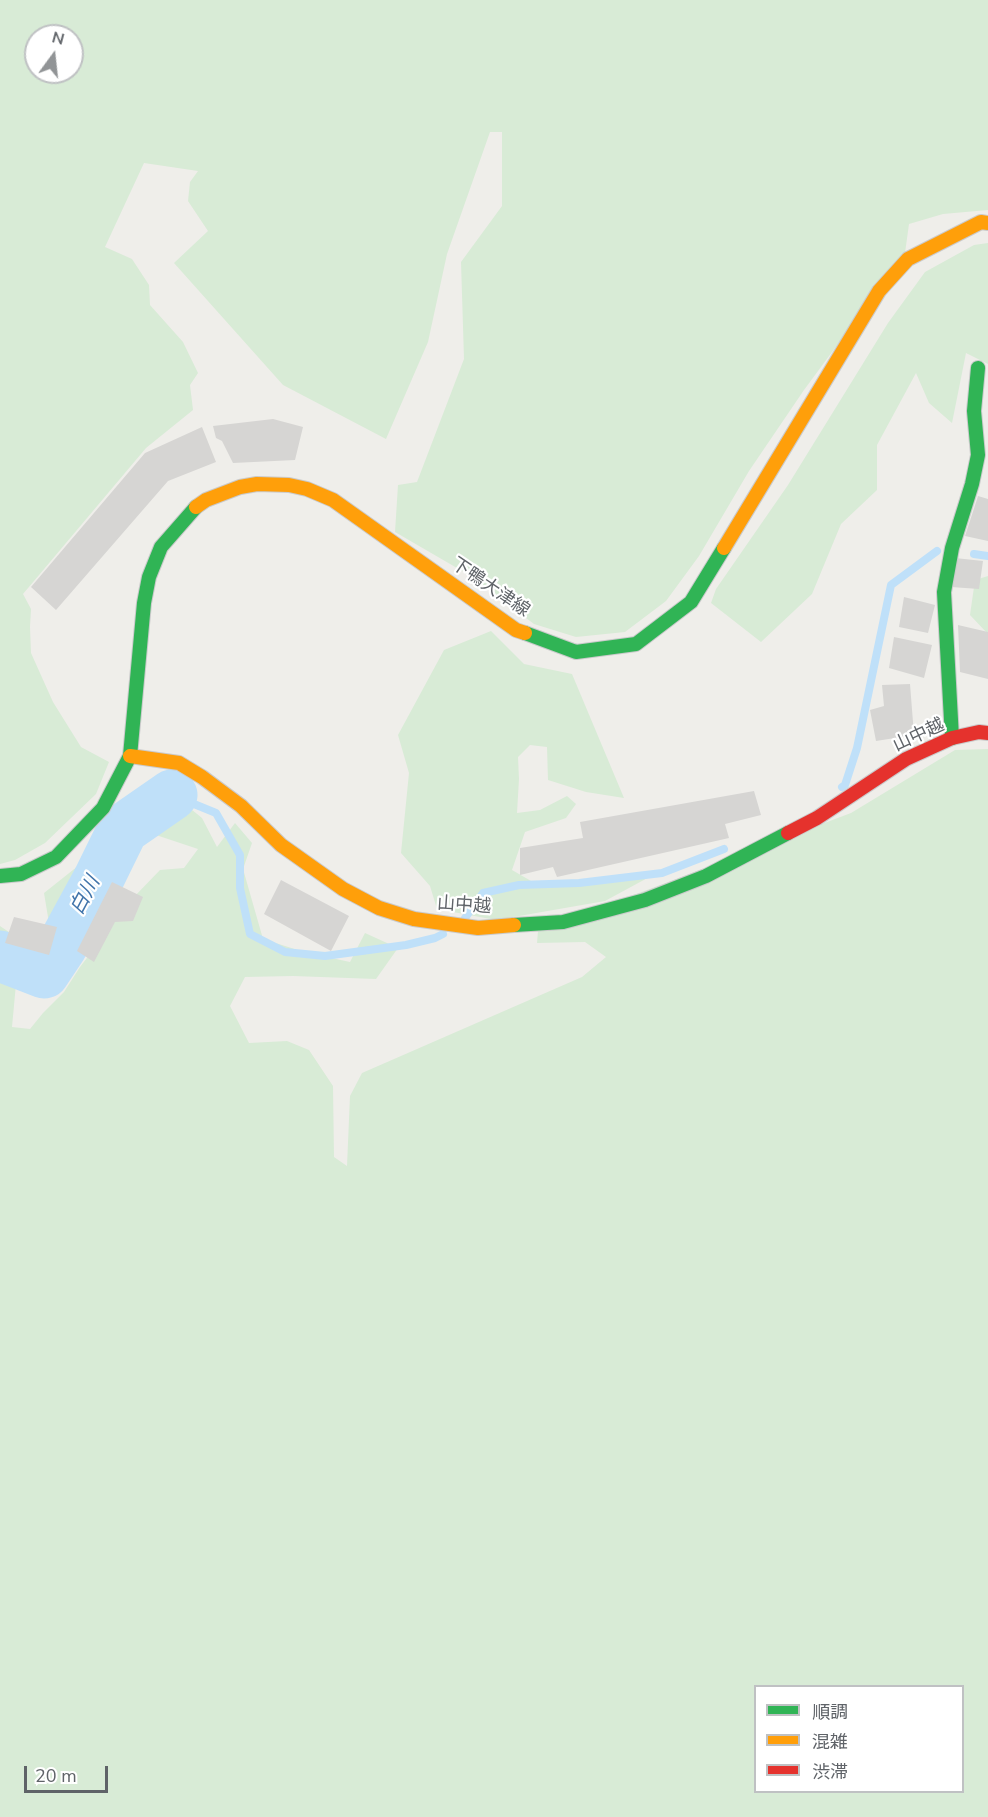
<!DOCTYPE html>
<meta charset="utf-8">
<style>
body{margin:0}
#map{position:relative;width:988px;height:1817px;overflow:hidden;background:#efeeea;font-family:"Nunito Sans","Noto Sans JP",sans-serif}
canvas{display:block}
.legend{position:absolute;left:754px;top:1685px;width:210px;height:108px;box-sizing:border-box;background:#fff;border:2px solid #bfc1c3;margin:0;padding:8px 10px;list-style:none;font-size:18px;color:#5f6368}
.legend li{display:flex;align-items:center;gap:12px;height:30px}
.legend b{width:30px;border:2px solid #bfc1c3}
.north{position:absolute;left:24px;top:24px;width:60px;height:60px;box-sizing:border-box;background:#fff;border:2px solid #bfc1c3;border-radius:50%;rotate:15deg;font-size:16px;font-weight:700;line-height:24px;text-align:center;color:#5f6368}
.north::after{content:'';display:block;margin:auto;width:21px;height:27px;background:#919496;clip-path:polygon(50% 0,100% 100%,50% 72%,0 100%)}
.scale{position:absolute;left:24px;top:1766px;width:84px;height:27px;box-sizing:border-box;border:3px solid #5f6368;border-top:0;padding-left:8px;font-size:18px;line-height:21px;white-space:nowrap;color:#5f6368;-webkit-text-stroke:4px #fff;paint-order:stroke}
</style>
<div id="map">
<canvas width="988" height="1817"></canvas>
<ul class="legend">
<li><b style="height:8px;background:#30b455"></b>順調</li>
<li><b style="height:8px;background:#ff9f0a"></b>混雑</li>
<li><b style="height:8px;background:#e5322d"></b>渋滞</li>
</ul>
<div class="north">N</div>
<div class="scale">20 m</div>
</div>
<script>
const ctx = document.querySelector('canvas').getContext('2d');
ctx.lineJoin = 'round';
function paint(path, color) { ctx.fillStyle = color; ctx.fill(path, 'evenodd'); }
const toPath = rows => new Path2D(rows.map(r => 'M' + r).join(''));
function stroke(path, color, width, dash) { ctx.strokeStyle = color; ctx.lineWidth = width; ctx.lineCap = dash ? 'butt' : 'round'; ctx.setLineDash(dash || []); ctx.stroke(path); }
function drawText(font, color, halo, rows, align = 'center') {
  ctx.font = font + ' "Nunito Sans","Noto Sans JP",sans-serif'; ctx.lineWidth = 4.5; ctx.setLineDash([]); ctx.textBaseline = 'middle'; ctx.strokeStyle = halo; ctx.fillStyle = color; for (const [text, x, y, turn = 0] of rows) {
    ctx.save(); ctx.translate(x, y); ctx.rotate((+turn || 0) * Math.PI / 180); ctx.textAlign = isNaN(turn) ? turn : align; if (halo) ctx.strokeText(text, 0, 0); ctx.fillText(text, 0, 0); ctx.restore();
  }
}
paint(toPath([
 [0,0,988,0,988,210,943,214,909,224,905,253,804,390,749,471,699,556,666,601,625,632,576,637,534,624,469,575,395,532,398,485,417,482,464,359,461,262,502,206,502,132,490,132,447,254,428,342,386,439,283,385,174,263,208,231,188,201,190,182,198,171,144,163,105,247,132,259,149,285,150,305,183,342,198,373,190,385,193,410,146,448,23,594,31,609,30,627,31,653,53,702,81,747,109,762,96,794,45,843,15,860,0,864],
 [36,36,72,36,72,72,36,72],
 [988,243,988,364,966,353,952,423,929,403,916,373,877,445,877,490,841,524,812,594,761,642,711,603,716,589,788,485,888,323,925,272,974,245],
 [988,576,988,632,987,633,970,615,975,580],
 [491,631,524,664,572,674,624,798,586,792,548,780,547,747,530,745,518,757,519,779,517,813,540,810,567,796,576,804,566,818,525,832,512,870,538,885,556,886,610,878,653,875,605,901,496,920,437,909,430,886,401,853,409,773,398,735,444,650],
 [988,749,988,1817,0,1817,0,926,37,951,32,969,16,984,12,1027,30,1029,43,1013,64,992,80,967,132,899,160,870,184,868,198,849,156,835,138,842,93,878,70,945,53,947,44,893,78,866,149,786,184,789,196,795,186,805,202,818,217,847,235,823,252,843,243,869,263,939,304,952,350,962,365,933,398,948,376,979,293,976,245,977,230,1006,249,1043,287,1041,309,1050,333,1086,334,1157,347,1166,350,1096,362,1073,582,977,606,957,585,942,537,943,538,931,851,813,955,750],
 [756,1686,962,1686,962,1792,756,1792]
]), '#d8ebd6');
stroke(toPath([
 [974,554,988,556],
 [842,787,845,785,857,748,891,585,937,551],
 [172,795,216,813,240,855,240,888,250,934,285,952,325,956,406,945,435,938,443,934],
 [465,918,483,893,519,885,579,883,662,873,724,849]
]), '#bfe0f9', 8);
stroke(toPath([
 [0,956,44,973,62,946,99,878,123,829,172,795]
]), '#bfe0f9', 51);
paint(toPath([
 [273,419,303,427,295,460,233,463,222,441,216,438,213,426],
 [202,427,216,462,168,481,56,610,31,587,145,453],
 [978,496,988,499,988,541,965,536],
 [955,558,983,561,979,589,951,587],
 [904,597,935,605,928,633,899,627],
 [958,625,988,632,988,679,960,672],
 [894,637,932,645,924,678,889,668],
 [910,684,914,735,876,741,870,710,884,706,882,685],
 [754,791,761,815,725,824,729,838,557,877,553,867,520,875,520,848,583,838,580,822],
 [281,880,349,916,331,951,264,914],
 [112,882,143,897,133,921,115,922,94,962,77,951],
 [14,917,57,927,49,955,5,943]
]), '#d6d5d3');
const fast = toPath([
 [525,633,576,652,636,644,691,602,724,548],
 [952,738,944,592,952,548,972,484,978,455,974,411,978,368],
 [0,876,21,874,56,857,103,808,130,756,144,603,149,577,161,547,196,507],
 [514,925,563,922,645,900,706,876,788,833]
]);
const slow = toPath([
 [196,507,206,500,240,487,257,484,289,485,307,489,333,500,516,630,525,633],
 [724,548,879,291,908,259,981,222,988,223],
 [130,756,179,763,202,777,241,806,281,845,343,889,379,908,414,919,478,928,514,925]
]);
const jam = toPath([
 [788,833,817,818,906,759,952,738,979,732,988,733]
]);
stroke(fast, '#cacacb', 16);
stroke(slow, '#cacacb', 16);
stroke(jam, '#cacacb', 16);
stroke(fast, '#30b455', 14);
stroke(slow, '#ff9f0a', 14);
stroke(jam, '#e5322d', 14);
drawText('18px', '#5f6368', '#fff', [
 ["下鴨大津線",490,588,34],
 ["山中越",919,736,-25],
 ["山中越",464,906,4]
]);
drawText('italic 20px', '#4174aa', '#fff', [
 ["白川",86,896,-62]
]);
</script>
